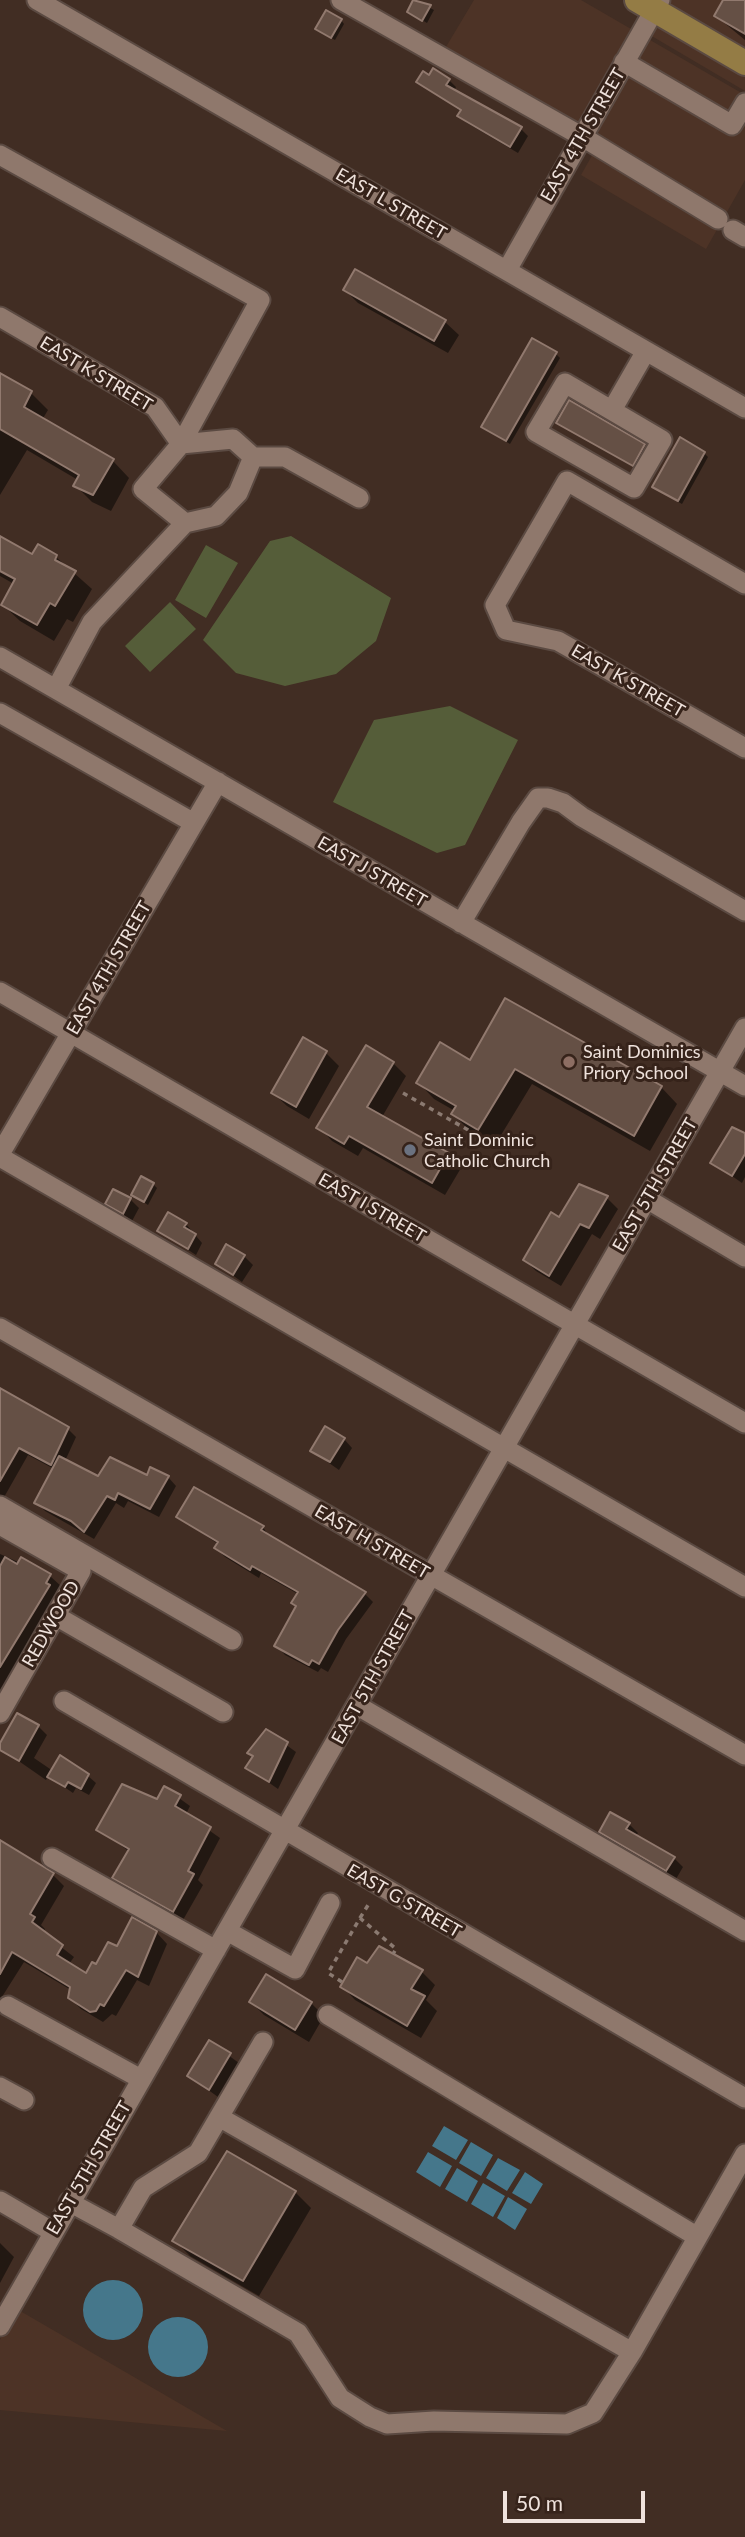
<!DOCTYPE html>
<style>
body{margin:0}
#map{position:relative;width:745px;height:2537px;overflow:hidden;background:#412d23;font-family:Lato,sans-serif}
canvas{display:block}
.scale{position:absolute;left:503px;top:2491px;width:142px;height:32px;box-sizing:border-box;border:4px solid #efe2dc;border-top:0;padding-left:9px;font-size:21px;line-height:24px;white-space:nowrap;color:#efe2dc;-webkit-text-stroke:5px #36231a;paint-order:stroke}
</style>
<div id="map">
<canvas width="745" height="2537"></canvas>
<div class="scale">50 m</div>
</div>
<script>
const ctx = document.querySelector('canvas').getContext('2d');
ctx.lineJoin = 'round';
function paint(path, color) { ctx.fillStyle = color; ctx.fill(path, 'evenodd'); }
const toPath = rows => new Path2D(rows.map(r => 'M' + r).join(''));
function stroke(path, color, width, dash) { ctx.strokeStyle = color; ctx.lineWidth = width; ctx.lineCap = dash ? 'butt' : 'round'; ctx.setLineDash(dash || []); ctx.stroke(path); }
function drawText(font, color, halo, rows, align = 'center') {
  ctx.font = font + ' Lato,sans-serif'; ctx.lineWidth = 6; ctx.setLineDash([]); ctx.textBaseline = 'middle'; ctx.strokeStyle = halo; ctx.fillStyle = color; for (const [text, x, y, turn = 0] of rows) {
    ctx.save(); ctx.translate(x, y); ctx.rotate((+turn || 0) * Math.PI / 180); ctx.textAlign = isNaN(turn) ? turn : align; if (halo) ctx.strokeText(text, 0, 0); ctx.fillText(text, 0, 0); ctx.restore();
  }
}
paint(toPath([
 [474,0,581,0,745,95,745,180,706,249,581,175,599,143,443,52],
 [671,0,745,0,745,91,650,35],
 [15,2308,227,2431,0,2410,0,2340]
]), '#4d3326');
paint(toPath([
 [291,536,391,598,376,641,336,674,285,686,236,673,203,640,270,541],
 [206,545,238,563,206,618,175,600],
 [170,602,196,629,150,672,125,646],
 [450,706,518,740,465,845,437,853,333,802,374,720]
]), '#555d39');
paint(toPath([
 [444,2126,468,2140,456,2160,432,2146],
 [471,2142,493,2155,481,2176,459,2163],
 [428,2152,452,2166,440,2187,416,2172],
 [498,2158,520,2170,507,2191,486,2178],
 [457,2168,478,2181,467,2202,445,2189],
 [525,2172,543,2184,531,2204,512,2193],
 [483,2183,505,2196,493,2217,471,2204],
 [508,2197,527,2209,515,2230,497,2218],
 '83 2310a30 30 0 1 1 60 0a30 30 0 1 1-60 0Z',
 '148 2347a30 30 0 1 1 60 0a30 30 0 1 1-60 0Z'
]), '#45778b');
paint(toPath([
 [415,0,434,10,427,23,409,12],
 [725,0,745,0,745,40,716,16],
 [341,20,344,24,335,40,321,32],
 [430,77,449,80,456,87,454,91,521,129,528,136,518,153,467,123,459,116,462,112,418,82],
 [355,271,445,322,459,335,448,353,358,303,345,290],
 [556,354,560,358,510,444,487,430,483,427],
 [0,377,31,393,48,410,42,420,113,461,129,478,111,511,92,502,75,485,78,480,27,450,0,495],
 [570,402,648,450,637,469,562,426,558,423],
 [704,453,708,457,682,504,658,490],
 [0,538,33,557,56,557,92,589,73,622,67,619,54,641,20,621,3,605,14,584,0,576],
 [326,1053,339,1066,309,1119,287,1106,273,1093],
 [393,1063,406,1076,382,1117,448,1155,461,1168,445,1195,363,1148,358,1156,332,1141,319,1127],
 [471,1063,661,1087,677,1104,650,1151,532,1084,495,1145,469,1130,453,1114,455,1111,434,1099,418,1082],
 [745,1143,745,1177,742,1183,712,1162],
 [153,1184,157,1188,148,1205,133,1195],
 [580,1186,607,1198,618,1209,600,1239,592,1234,561,1286,536,1271,525,1260,559,1219],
 [130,1199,139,1208,132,1221,108,1203],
 [186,1224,202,1243,196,1255,159,1231],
 [244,1256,253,1265,242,1282,217,1264],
 [0,1390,68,1429,76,1437,65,1461,99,1479,168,1477,176,1486,159,1517,128,1501,124,1508,116,1503,94,1539,45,1511,37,1503,54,1469,28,1455,3,1499,0,1497],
 [344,1439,352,1448,339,1470,312,1451],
 [178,1517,263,1527,270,1538,365,1594,373,1602,346,1639,328,1672,321,1668,318,1672,285,1655,277,1646,298,1607,298,1594,261,1573,259,1578,225,1557,216,1548,218,1544],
 [0,1554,50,1576,62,1587,0,1703],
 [38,1726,47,1735,34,1758,53,1771,60,1758,88,1776,96,1783,89,1795,76,1788,73,1793,48,1776,46,1780,0,1748],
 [267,1731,296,1752,278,1789,248,1768,254,1757,249,1753],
 [165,1788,190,1806,186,1814,220,1838,198,1880,203,1885,183,1920,124,1887,114,1877,130,1852,98,1829,157,1801],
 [629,1824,638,1833,636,1836,674,1858,683,1867,676,1879,609,1840,601,1831],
 [0,1843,52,1874,64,1886,41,1925,45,1929,43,1933,74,1957,69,1964,87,1975,118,1949,156,1932,167,1944,149,1986,137,1980,116,2016,112,2014,103,2022,81,2009,70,1998,71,1990,24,1962,0,2000],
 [368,1965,422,1972,435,1985,426,2000,437,2011,421,2038,355,2000,342,1986],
 [251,2002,311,2003,324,2016,309,2042,264,2015],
 [210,2042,239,2063,218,2097,189,2076],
 [295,2192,311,2208,259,2296,190,2256,174,2240],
 [0,2243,14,2257,0,2283]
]), '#0007');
const building = toPath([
 [413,0,431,5,422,21,407,12,413,0],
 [723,0,745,0,745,34,714,16,723,0],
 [326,10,342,19,331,38,315,29,326,10],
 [433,68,450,79,446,85,522,127,510,147,457,116,461,110,416,82,423,71,429,75,433,68],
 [355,269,446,320,434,341,343,290,355,269],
 [532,338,557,352,506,441,481,427,532,338],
 [0,373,32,391,24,407,114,459,93,495,73,486,79,475,0,429,0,373],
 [569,400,645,444,633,466,556,423,569,400],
 [680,437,705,452,678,501,652,487,680,437],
 [0,536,32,554,38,544,57,555,55,560,76,571,55,606,50,603,37,625,1,605,15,579,0,571,0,536],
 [505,998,662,1086,634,1136,515,1069,478,1130,451,1114,456,1106,416,1083,440,1042,470,1060,505,998],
 [303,1037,327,1051,296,1107,271,1093,303,1037],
 [366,1045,394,1062,367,1107,449,1153,432,1183,349,1136,344,1144,316,1128,366,1045],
 [732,1127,745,1133,745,1154,732,1176,710,1163,732,1127],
 [141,1176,154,1183,144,1202,131,1195,141,1176],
 [579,1184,608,1196,589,1228,580,1224,549,1276,523,1260,551,1212,559,1217,579,1184],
 [113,1189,131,1198,123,1214,105,1204,113,1189],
 [168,1212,187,1223,184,1227,196,1234,188,1249,157,1231,168,1212],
 [226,1244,245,1255,233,1275,215,1264,226,1244],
 [0,1388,69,1427,51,1465,19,1448,0,1481,0,1388],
 [325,1426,345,1438,330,1462,310,1451,325,1426],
 [59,1456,98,1476,110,1457,147,1475,150,1467,169,1476,150,1509,118,1493,115,1500,107,1496,84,1532,71,1521,34,1503,59,1456],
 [194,1487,264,1526,261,1530,366,1592,338,1630,319,1664,312,1660,309,1665,274,1646,296,1606,291,1603,298,1592,252,1566,250,1570,214,1548,218,1542,176,1517,194,1487],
 [5,1557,17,1564,21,1557,51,1574,46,1583,50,1585,0,1667,0,1566,5,1557],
 [17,1713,39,1725,19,1761,0,1750,0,1743,17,1713],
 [266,1729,288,1742,269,1782,245,1768,253,1756,247,1753,266,1729],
 [60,1755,89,1774,81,1789,68,1782,65,1787,47,1777,60,1755],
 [122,1784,157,1799,164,1786,181,1795,175,1806,211,1827,188,1871,194,1874,173,1912,112,1878,129,1849,96,1830,122,1784],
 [610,1812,630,1823,626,1829,675,1857,666,1871,599,1832,610,1812],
 [0,1840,54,1873,30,1914,35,1917,32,1922,63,1945,57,1955,86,1973,92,1962,96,1964,108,1942,117,1946,132,1917,157,1931,138,1977,126,1970,104,2006,100,2004,96,2011,90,2012,68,1998,70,1987,12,1952,0,1974,0,1840],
 [379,1946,423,1970,411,1989,425,1996,407,2026,340,1987,357,1957,367,1963,379,1946],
 [266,1974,312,2002,295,2030,249,2002,266,1974],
 [209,2040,231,2053,209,2090,187,2076,209,2040],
 [227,2151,296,2191,243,2281,172,2241,227,2151]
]);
paint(building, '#655045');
stroke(building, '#91796e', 2);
const minor = toPath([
 [37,0,745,408],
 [341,0,581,136,718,219],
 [624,62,732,125,745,103],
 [0,155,260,300,181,444,143,489,185,523,92,622,56,689],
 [733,230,745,237],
 [507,270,660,0],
 [0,317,155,407,181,444],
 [565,383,662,440,634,488,536,432,565,383],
 [612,410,646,351],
 [181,444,233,439,253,457,238,493,216,516,185,523],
 [253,457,285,457,359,498],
 [745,584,567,481,495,605,506,630,558,641,745,748],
 [0,657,745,1086],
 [0,713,194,823],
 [461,923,521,822,538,798,548,798,563,803,582,817,745,911],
 [0,992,745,1423],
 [0,1154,218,782],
 [0,1157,745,1587],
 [647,1199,745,1257],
 [0,1328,745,1755],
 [0,1506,232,1640],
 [0,1525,81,1571,0,1713],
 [56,1616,223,1712],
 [64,1701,745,2098],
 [358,1706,745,1931],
 [52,1858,216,1950],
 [227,1931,295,1969,330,1903],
 [8,2006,141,2079],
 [328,2015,696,2236],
 [263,2042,198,2153,143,2188,119,2229,298,2333,340,2398,370,2417,387,2424,434,2421,567,2424,593,2413,632,2352,745,2154],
 [0,2087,24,2100],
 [219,2117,632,2352],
 [0,2201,53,2232],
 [69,2202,119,2229],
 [0,2326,745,1028]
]);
const major = toPath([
 [637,0,745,63]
]);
stroke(minor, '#5b4a42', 23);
stroke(major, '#5b4a42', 28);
stroke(toPath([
 [403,1093,491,1143],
 [360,1918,370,1902],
 [342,1982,328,1973,360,1918,396,1949,393,1954]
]), '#8b7a71', 3.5, [5, 5]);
stroke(minor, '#8f786c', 19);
stroke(major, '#947c45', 24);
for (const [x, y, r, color] of [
 [569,1062,7,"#8d6e63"],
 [410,1150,7,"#6b7280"]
]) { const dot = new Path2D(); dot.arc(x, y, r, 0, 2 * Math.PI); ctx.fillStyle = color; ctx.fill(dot); stroke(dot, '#36231a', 2.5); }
drawText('18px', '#efe2dc', '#36231a', [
 ["EAST 4TH STREET",583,135,-60],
 ["EAST L STREET",391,204,30],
 ["EAST K STREET",96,374,31],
 ["EAST K STREET",628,681,30],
 ["EAST J STREET",372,872,30],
 ["EAST 4TH STREET",109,968,-60],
 ["EAST 5TH STREET",655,1185,-60],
 ["EAST I STREET",372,1208,30],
 ["EAST H STREET",372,1542,30],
 ["REDWOOD",51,1624,-60],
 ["EAST 5TH STREET",373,1677,-61],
 ["EAST G STREET",404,1901,30],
 ["EAST 5TH STREET",89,2168,-60]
]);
drawText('18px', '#efe2dc', '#36231a', [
 ["Saint Dominics",583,1052],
 ["Priory School",583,1073],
 ["Saint Dominic",424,1140],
 ["Catholic Church",424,1161]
], 'left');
</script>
